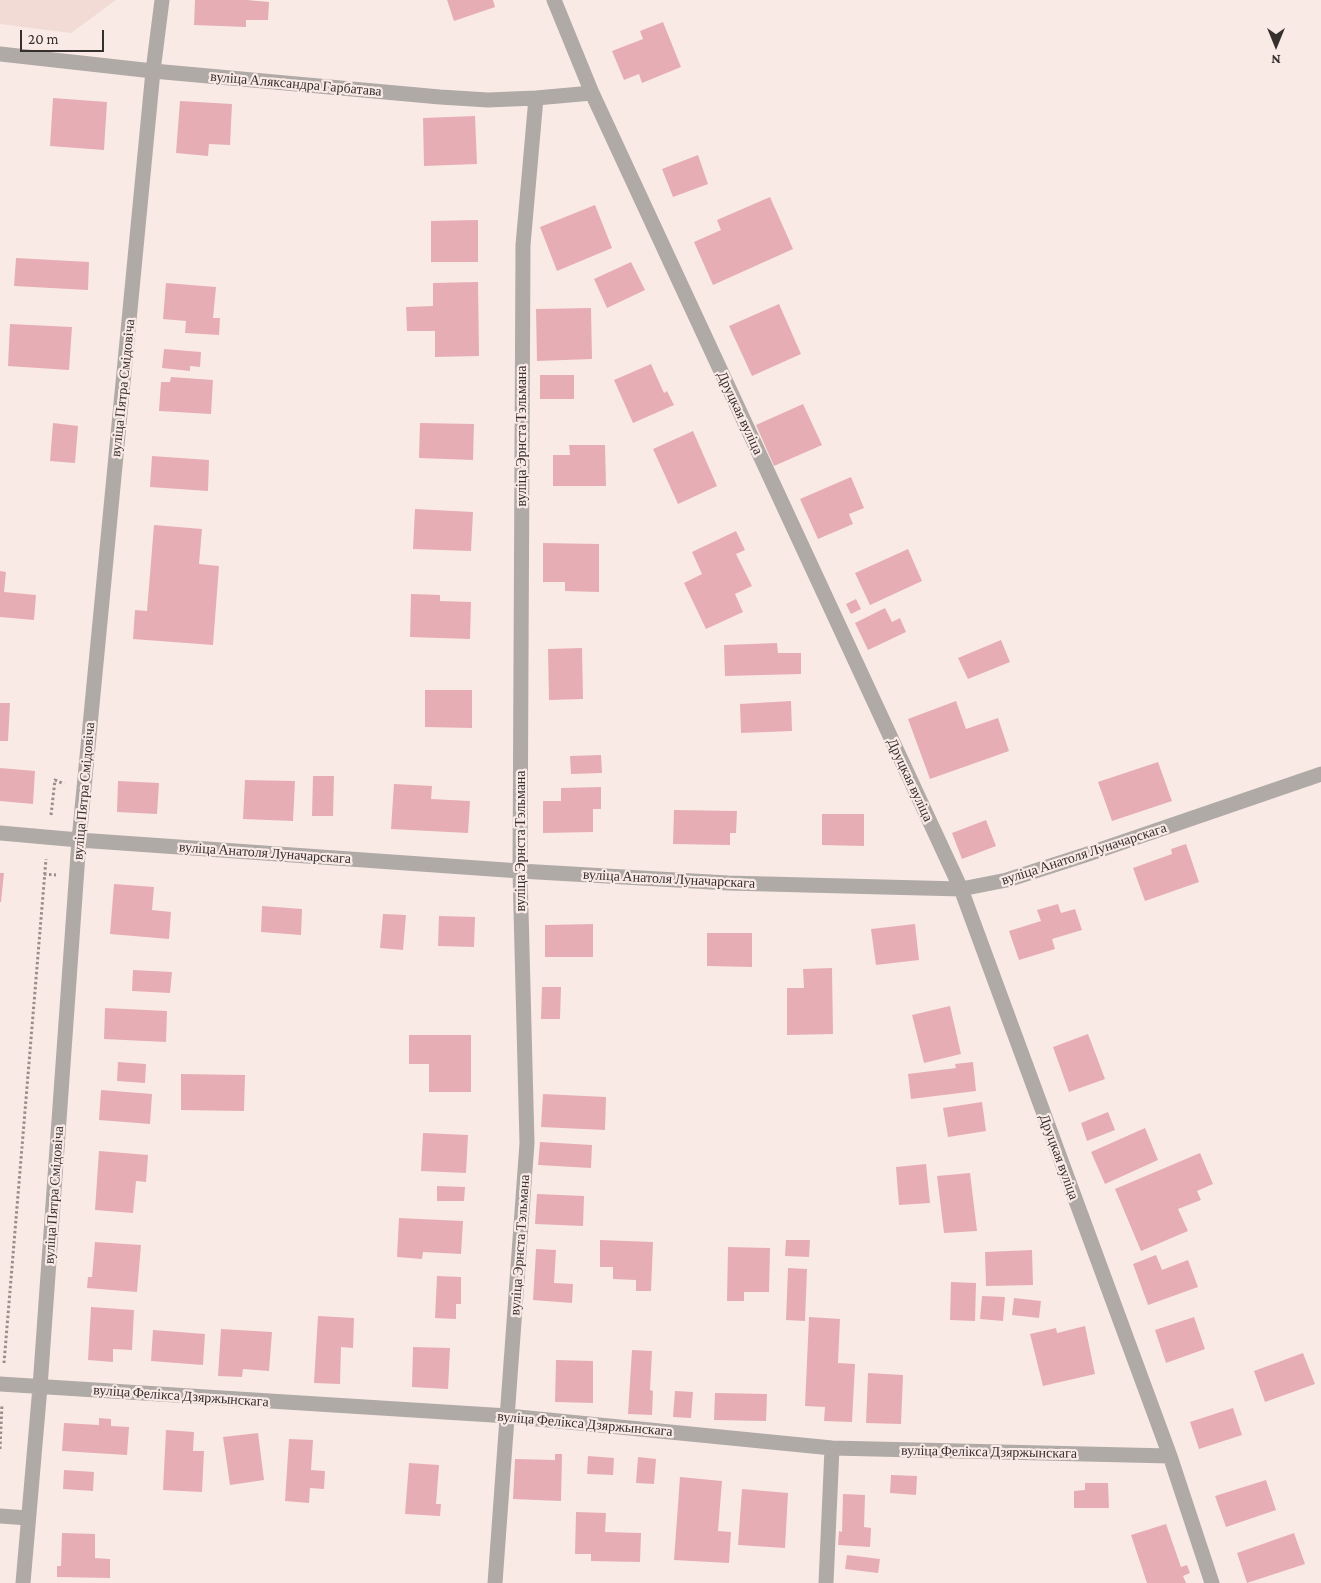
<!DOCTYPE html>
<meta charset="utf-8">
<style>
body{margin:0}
#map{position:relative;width:1321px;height:1583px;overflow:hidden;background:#faeae6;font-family:"Crimson Pro",serif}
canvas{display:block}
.north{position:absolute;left:1251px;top:20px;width:50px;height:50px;-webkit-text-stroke:4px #faeae6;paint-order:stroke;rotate:180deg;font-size:14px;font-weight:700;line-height:20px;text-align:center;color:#352f2e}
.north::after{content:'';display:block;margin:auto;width:18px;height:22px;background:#352f2e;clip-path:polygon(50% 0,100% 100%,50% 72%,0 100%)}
.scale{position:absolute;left:20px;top:30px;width:84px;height:22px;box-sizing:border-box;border:2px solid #352f2e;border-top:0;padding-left:6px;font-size:15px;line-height:18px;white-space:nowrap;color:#352f2e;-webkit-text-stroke:4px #faeae6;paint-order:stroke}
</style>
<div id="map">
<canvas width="1321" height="1583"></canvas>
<div class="north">N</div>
<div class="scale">20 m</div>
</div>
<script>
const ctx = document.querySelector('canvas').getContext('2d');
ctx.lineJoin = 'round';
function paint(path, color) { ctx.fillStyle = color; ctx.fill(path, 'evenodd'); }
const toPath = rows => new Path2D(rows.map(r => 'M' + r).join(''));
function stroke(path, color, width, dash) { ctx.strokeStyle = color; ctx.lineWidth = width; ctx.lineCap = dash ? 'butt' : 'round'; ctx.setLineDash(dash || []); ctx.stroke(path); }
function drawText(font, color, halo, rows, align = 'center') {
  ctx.font = font + ' "Crimson Pro",serif'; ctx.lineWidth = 4.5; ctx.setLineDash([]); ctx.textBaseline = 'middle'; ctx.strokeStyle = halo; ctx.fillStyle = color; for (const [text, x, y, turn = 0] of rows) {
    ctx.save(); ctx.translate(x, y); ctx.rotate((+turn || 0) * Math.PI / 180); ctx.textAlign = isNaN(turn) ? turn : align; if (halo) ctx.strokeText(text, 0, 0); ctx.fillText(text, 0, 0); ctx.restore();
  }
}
paint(toPath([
 [0,0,116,0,71,33,0,24]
]), '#f2dad5');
paint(toPath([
 [195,0,247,0,269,2,268,20,246,20,246,27,194,25],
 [447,0,493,0,495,7,454,21],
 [663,22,681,67,642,83,639,74,624,80,612,51,643,39,640,31],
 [53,98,107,102,104,150,50,146],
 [180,101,232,104,230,145,209,144,208,156,176,153],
 [475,116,477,164,424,166,423,118],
 [698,155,708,184,673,197,662,169],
 [770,197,793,249,713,285,694,242,721,230,717,220],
 [595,205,612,248,557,271,540,227],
 [478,220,478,262,431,262,431,221],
 [16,258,89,262,88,290,14,286],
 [631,262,645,290,607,308,594,279],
 [478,282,479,356,435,357,435,331,407,331,406,307,433,306,433,283],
 [166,283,216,287,213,318,220,318,219,335,185,333,186,321,163,319],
 [779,304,801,354,752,376,729,326],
 [591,308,592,359,537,361,536,309],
 [10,324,72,327,69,370,8,366],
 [164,349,201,352,200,367,190,366,190,371,162,368],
 [651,364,664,393,667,391,674,405,633,423,614,380],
 [540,375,574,375,574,399,540,399],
 [171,377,213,380,211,414,159,411,161,382,170,382],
 [803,404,822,445,774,466,756,425],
 [53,423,78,426,75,463,50,461],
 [420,423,474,424,473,460,419,458],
 [693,431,717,486,678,504,653,449],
 [569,445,605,445,606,486,553,486,553,455,570,455],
 [152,456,209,460,208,491,150,487],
 [851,477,864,508,849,514,853,524,818,539,800,499],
 [415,509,473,512,471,551,413,549],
 [154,525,202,529,199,564,219,566,213,645,133,639,135,610,147,611],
 [736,531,745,550,736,554,752,586,735,594,743,612,706,629,684,583,702,574,692,552],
 [543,543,599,544,599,592,565,591,565,582,543,582],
 [908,549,922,581,870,605,855,573],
 [0,571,6,572,4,592,36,595,34,620,0,617],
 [411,594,440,595,440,601,471,602,470,639,410,637],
 [856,599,861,609,851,614,846,604],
 [885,608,892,622,900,618,906,632,868,650,855,623],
 [1001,640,1010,662,968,679,958,658],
 [777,643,778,653,801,653,801,674,725,676,724,645],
 [582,648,583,699,549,700,548,649],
 [425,690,472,690,472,728,425,727],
 [791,701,792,731,741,733,740,704],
 [956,701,966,729,998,718,1009,751,930,779,908,719],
 [0,703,10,703,8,741,0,741],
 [601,755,602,773,571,774,570,756],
 [1158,762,1172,801,1112,821,1098,782],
 [0,768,35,771,33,804,0,801],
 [313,776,334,776,333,816,312,816],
 [245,780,295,781,293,821,243,819],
 [118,781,159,783,157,814,117,812],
 [394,784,432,786,431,799,470,801,468,833,391,829],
 [601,787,601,809,593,809,593,832,543,833,543,801,561,801,561,788],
 [674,810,737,811,736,833,730,833,730,845,673,844],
 [822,814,864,814,864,846,822,845],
 [986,820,996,846,962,859,952,833],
 [1186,844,1199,882,1145,901,1133,868,1172,854,1171,849],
 [0,873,4,873,1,902,0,902],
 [114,884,154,887,152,910,171,912,169,939,110,934],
 [1058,904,1061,913,1075,909,1082,930,1052,939,1055,949,1019,960,1009,931,1041,921,1037,910],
 [262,906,302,909,301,935,261,932],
 [383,914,406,915,403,950,380,948],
 [439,916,475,917,474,947,438,946],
 [593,924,593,957,545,957,545,925],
 [915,924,919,960,876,965,871,929],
 [707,933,752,933,752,967,707,966],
 [832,968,833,1034,787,1035,787,988,804,988,803,969],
 [133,970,172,972,170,993,132,991],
 [542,987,561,987,560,1019,541,1019],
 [950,1006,961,1054,924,1063,912,1015],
 [105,1008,167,1011,166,1042,104,1039],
 [1088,1034,1105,1079,1069,1092,1053,1047],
 [409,1035,471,1035,471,1092,429,1092,429,1064,409,1064],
 [118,1062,146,1064,145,1083,117,1081],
 [973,1062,976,1091,911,1099,908,1074,956,1068,955,1064],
 [181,1074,245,1075,244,1111,181,1110],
 [101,1090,152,1094,150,1124,99,1120],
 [543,1094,606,1097,605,1130,541,1127],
 [982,1102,986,1131,948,1137,943,1108],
 [1108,1112,1115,1130,1087,1141,1081,1123],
 [1145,1128,1158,1160,1105,1184,1091,1152],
 [423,1133,468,1135,466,1173,421,1171],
 [540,1142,592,1145,591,1168,538,1165],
 [99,1151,148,1155,146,1182,136,1181,133,1213,95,1210],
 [1200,1153,1213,1184,1197,1191,1201,1200,1178,1209,1188,1231,1141,1251,1115,1189],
 [926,1164,930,1203,899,1205,896,1167],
 [970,1173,977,1231,944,1233,937,1176],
 [437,1186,465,1187,464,1201,437,1201],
 [537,1194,584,1196,583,1226,535,1224],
 [399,1218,463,1221,461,1254,423,1252,422,1259,397,1257],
 [600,1240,653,1242,651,1291,636,1291,636,1280,613,1279,613,1267,600,1267],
 [786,1240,810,1240,809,1257,785,1256],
 [95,1242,141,1245,137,1292,87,1288,88,1277,92,1277],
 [728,1247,770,1248,769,1292,744,1292,744,1301,727,1301],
 [536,1249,556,1250,554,1283,573,1284,572,1303,533,1300],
 [1032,1250,1033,1285,986,1286,985,1252],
 [1156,1255,1162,1270,1188,1260,1198,1287,1148,1305,1133,1264],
 [788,1268,807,1269,805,1321,786,1320],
 [437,1276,461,1277,461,1304,456,1304,456,1319,435,1318],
 [951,1282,976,1283,975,1321,950,1320],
 [982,1296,1005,1297,1003,1321,980,1319],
 [1014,1298,1041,1301,1039,1318,1012,1315],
 [91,1307,134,1310,132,1350,113,1349,113,1362,88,1360],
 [318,1316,354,1318,353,1348,341,1347,340,1384,314,1383],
 [809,1317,840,1319,838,1363,855,1364,852,1422,824,1421,825,1407,805,1406],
 [1194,1317,1205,1349,1166,1363,1155,1330],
 [1085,1326,1095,1374,1043,1386,1030,1334,1056,1328,1057,1333],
 [221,1329,272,1332,269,1371,243,1369,242,1377,218,1376],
 [153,1330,205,1334,203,1365,151,1361],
 [413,1347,450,1348,448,1389,412,1387],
 [632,1350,652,1351,650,1390,653,1391,652,1415,628,1414],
 [1303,1353,1315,1384,1265,1402,1254,1371],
 [556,1360,593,1361,593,1403,555,1402],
 [868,1373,903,1375,901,1424,866,1423],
 [675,1391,693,1392,691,1418,673,1417],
 [715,1393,767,1394,766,1421,714,1420],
 [1233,1408,1242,1435,1199,1449,1190,1422],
 [99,1418,111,1419,111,1426,129,1427,127,1455,62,1451,64,1423,99,1425],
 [166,1430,194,1432,193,1451,204,1451,202,1492,163,1490],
 [258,1433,264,1480,230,1485,223,1437],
 [289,1439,313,1440,311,1470,325,1471,324,1489,310,1488,309,1503,285,1501],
 [555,1454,562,1454,561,1501,513,1499,515,1459,555,1460],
 [588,1456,614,1458,613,1475,587,1474],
 [638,1457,656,1459,654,1484,636,1483],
 [409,1463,439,1465,436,1504,441,1504,440,1516,405,1514],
 [64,1470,94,1472,93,1491,63,1489],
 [891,1475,917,1476,916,1495,890,1493],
 [680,1477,722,1481,718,1531,731,1532,729,1563,674,1560],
 [1266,1480,1276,1510,1226,1527,1215,1496],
 [1085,1483,1108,1483,1109,1508,1074,1508,1074,1491,1085,1490],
 [742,1489,788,1493,785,1548,738,1545],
 [843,1494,865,1495,864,1527,871,1528,870,1547,838,1545,839,1531,842,1532],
 [576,1512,606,1513,605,1532,641,1533,640,1562,591,1561,591,1554,575,1554],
 [1166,1524,1181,1567,1187,1565,1190,1573,1183,1576,1186,1583,1147,1583,1131,1535],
 [62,1533,95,1534,95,1558,110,1559,110,1578,57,1577,57,1566,61,1566],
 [1294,1533,1305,1564,1247,1583,1237,1553],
 [847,1555,880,1559,878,1573,845,1569]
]), '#e6aeb4');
stroke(toPath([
 [51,815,55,780,64,784],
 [44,874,56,875],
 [4,1363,46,859],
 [0,1449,2,1404]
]), '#988d8b', 3, [2.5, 2.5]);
stroke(toPath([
 [0,1516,28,1518]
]), '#b0aaa6', 15);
stroke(toPath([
 [554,0,592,93,961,889,1170,1456,1212,1583],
 [0,54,153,71,440,97,488,100,536,98,592,93],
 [0,833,79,840,520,871,728,883,961,889,1007,880,1085,855,1321,774],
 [0,1384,508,1416,832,1448,1170,1456],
 [23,1583,40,1387,79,840,153,71,162,0],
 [495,1583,527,1143,520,871,523,245,536,98],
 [826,1583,832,1448]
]), '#b0aaa6', 15);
drawText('14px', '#352f2e', '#faeae6', [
 ["вуліца Аляксандра Гарбатава",296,84,5],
 ["вуліца Пятра Смідовіча",123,388,-84],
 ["Друцкая вуліца",740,413,65],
 ["вуліца Эрнста Тэльмана",522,436,-90],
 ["Друцкая вуліца",910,780,65],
 ["вуліца Пятра Смідовіча",84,791,-85],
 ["вуліца Эрнста Тэльмана",521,841,-90],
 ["вуліца Анатоля Луначарскага",265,853,4],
 ["вуліца Анатоля Луначарскага",1084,854,-18],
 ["вуліца Анатоля Луначарскага",669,879,3],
 ["Друцкая вуліца",1059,1157,70],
 ["вуліца Пятра Смідовіча",54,1195,-86],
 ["вуліца Эрнста Тэльмана",520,1245,-86],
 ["вуліца Фелікса Дзяржынскага",181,1396,4],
 ["вуліца Фелікса Дзяржынскага",585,1424,5],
 ["вуліца Фелікса Дзяржынскага",989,1452,1]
]);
</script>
